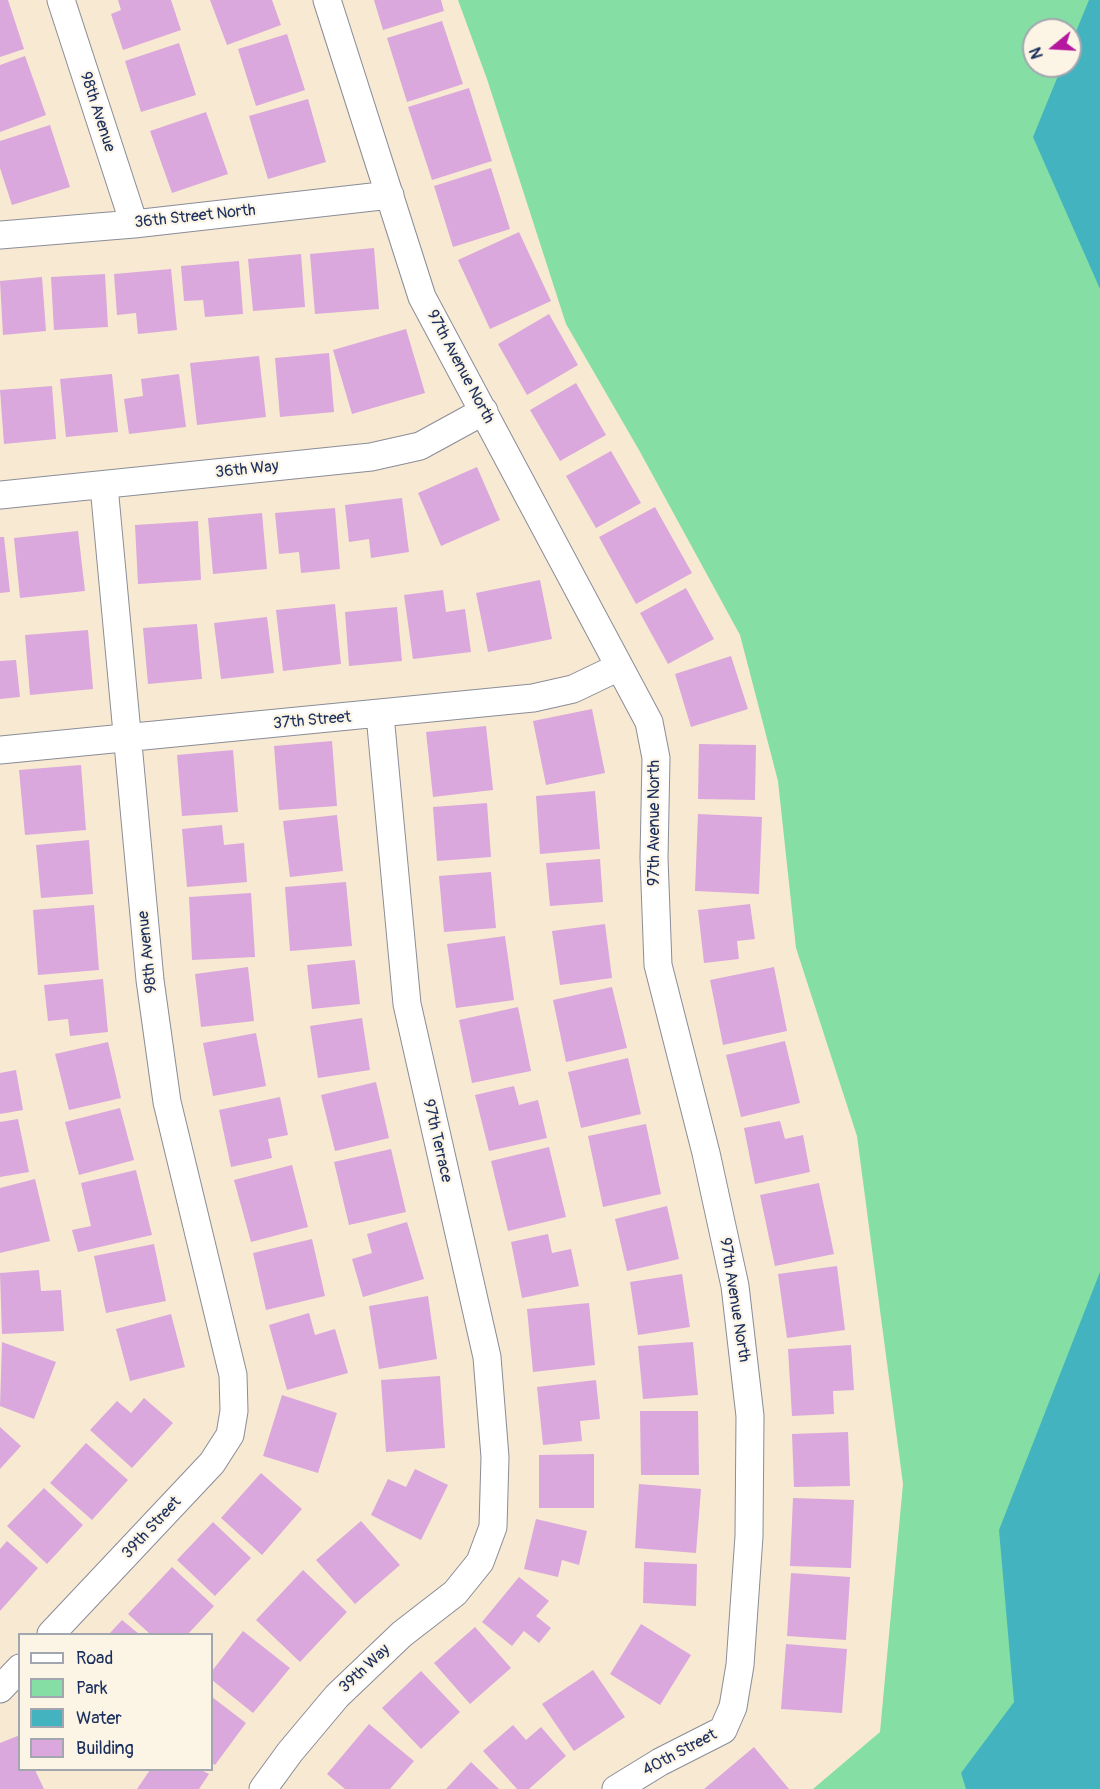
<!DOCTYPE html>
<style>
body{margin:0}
#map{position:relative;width:1100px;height:1789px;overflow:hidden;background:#f8e9d2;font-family:Pangolin,sans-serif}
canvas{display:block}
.legend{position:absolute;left:18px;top:1633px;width:195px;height:138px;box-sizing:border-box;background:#fcf5e5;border:2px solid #a2a6af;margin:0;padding:8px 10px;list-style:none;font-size:18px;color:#1b2f5e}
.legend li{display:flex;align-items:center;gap:12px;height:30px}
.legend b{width:30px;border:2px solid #a2a6af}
.north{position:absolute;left:1022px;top:18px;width:60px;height:60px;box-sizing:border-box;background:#fcf5e5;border:2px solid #a2a6af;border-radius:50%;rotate:252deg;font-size:16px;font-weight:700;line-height:24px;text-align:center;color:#1b2f5e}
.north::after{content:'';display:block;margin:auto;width:21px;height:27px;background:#b5179e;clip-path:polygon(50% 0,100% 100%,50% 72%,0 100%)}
</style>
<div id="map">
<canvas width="1100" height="1789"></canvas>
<ul class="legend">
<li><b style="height:8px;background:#fff"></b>Road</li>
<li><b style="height:16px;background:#85dea3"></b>Park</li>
<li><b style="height:16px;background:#44b3c0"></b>Water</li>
<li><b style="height:16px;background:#daa8dc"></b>Building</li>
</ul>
<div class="north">N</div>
</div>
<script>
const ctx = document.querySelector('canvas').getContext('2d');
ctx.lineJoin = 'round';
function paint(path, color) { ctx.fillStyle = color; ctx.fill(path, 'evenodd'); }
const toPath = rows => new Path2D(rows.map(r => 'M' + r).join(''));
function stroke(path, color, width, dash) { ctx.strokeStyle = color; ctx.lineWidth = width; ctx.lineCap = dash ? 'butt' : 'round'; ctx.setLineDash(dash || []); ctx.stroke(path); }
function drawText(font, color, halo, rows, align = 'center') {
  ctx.font = font + ' Pangolin,sans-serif'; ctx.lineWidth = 4.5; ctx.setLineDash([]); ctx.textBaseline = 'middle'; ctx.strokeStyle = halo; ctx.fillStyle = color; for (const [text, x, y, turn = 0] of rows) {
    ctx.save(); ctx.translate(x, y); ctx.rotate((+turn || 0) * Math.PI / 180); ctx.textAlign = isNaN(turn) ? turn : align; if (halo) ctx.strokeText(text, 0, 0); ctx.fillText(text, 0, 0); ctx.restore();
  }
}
paint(toPath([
 [458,0,1100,0,1100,1789,813,1789,880,1732,903,1484,857,1136,796,948,778,781,740,635,639,450,566,324,487,79],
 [1034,30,1070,30,1070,66,1034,66]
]), '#85dea3');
paint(toPath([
 [1089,0,1100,0,1100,289,1033,137,1062,66,1070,66,1070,46],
 [1100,1272,1100,1789,966,1789,961,1773,1014,1702,999,1530]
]), '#44b3c0');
paint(toPath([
 [0,0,8,0,24,49,0,57],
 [118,0,171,0,181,30,123,50,111,14,121,10],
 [210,0,272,0,281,25,227,45],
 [374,0,441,0,444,11,383,30],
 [442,21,463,84,407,102,387,38],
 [287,34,305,90,256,106,238,49],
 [179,43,196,95,141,112,125,61],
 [25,56,46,115,0,132,0,65],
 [469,88,492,161,432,180,408,107],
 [308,99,326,162,268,179,249,116],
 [206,112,228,174,172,193,150,131],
 [50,125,70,187,12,205,0,168,0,141],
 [491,168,510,229,453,247,434,186],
 [519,232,551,301,490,329,458,260],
 [374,248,379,309,315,314,310,254],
 [301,254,305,307,253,311,248,259],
 [239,261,243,314,205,317,203,300,184,301,181,266],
 [171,269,177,330,138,334,136,313,117,315,114,274],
 [105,274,108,327,54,330,51,277],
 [42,277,46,331,3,335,0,281],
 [549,314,578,365,527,395,498,344],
 [406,329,425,393,352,414,333,350],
 [329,353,334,412,280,417,275,358],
 [259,356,266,417,197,425,190,363],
 [112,374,118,432,66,437,60,379],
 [179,374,186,427,129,434,124,399,143,396,141,379],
 [576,383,606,435,560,461,530,410],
 [52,386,56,439,4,444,0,390],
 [611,451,641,503,596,528,566,476],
 [477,467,500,520,441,546,418,493],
 [402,498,409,552,371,558,369,539,349,542,345,505],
 [655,507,692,573,636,604,599,537],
 [335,508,340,569,301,573,299,552,279,554,275,513],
 [262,513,267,569,213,574,208,518],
 [198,521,201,580,138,584,135,525],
 [78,531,85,591,20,598,14,538],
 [0,537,4,537,10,592,0,593],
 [540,580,552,639,488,652,476,593],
 [686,588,714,639,668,664,640,613],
 [443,590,446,612,465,609,471,652,413,659,404,595],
 [335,604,341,664,283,671,276,610],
 [397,607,402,661,349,666,345,612],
 [267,617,274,673,221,679,214,623],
 [197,624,202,679,148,684,143,628],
 [88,630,93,689,30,695,25,635],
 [731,656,748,709,691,727,675,674],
 [16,660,20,697,0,699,0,661],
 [592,709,605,773,546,785,533,721],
 [486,726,493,790,433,797,426,732],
 [332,741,337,806,279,810,274,746],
 [699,744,756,745,755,800,698,799],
 [233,750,238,812,182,816,177,755],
 [81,765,86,830,25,835,19,770],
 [595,791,600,849,540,854,536,796],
 [487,803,491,857,437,861,433,807],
 [698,814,762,817,759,894,695,891],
 [337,815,343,871,290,877,283,821],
 [222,825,224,845,244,843,247,882,187,887,182,829],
 [89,840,93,894,41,898,36,845],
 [600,859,603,902,550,906,546,863],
 [491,872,496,928,444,932,439,876],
 [346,882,352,946,290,951,285,887],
 [251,893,255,957,192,960,189,897],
 [750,904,755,939,737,941,739,959,704,963,698,910],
 [94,905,99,970,38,975,33,910],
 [605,924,612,978,560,985,552,931],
 [505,936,514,1000,456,1008,447,944],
 [355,960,360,1004,312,1009,307,965],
 [248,967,254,1021,201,1027,195,974],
 [774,967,787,1031,723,1045,710,980],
 [103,979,108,1032,70,1036,68,1019,48,1021,44,985],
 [612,987,627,1048,566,1062,553,1000],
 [518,1007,531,1071,472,1083,459,1020],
 [362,1018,370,1070,318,1078,310,1026],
 [256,1033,266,1086,213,1096,203,1043],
 [785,1041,800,1103,741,1117,726,1055],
 [108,1042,121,1098,69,1110,55,1054],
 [628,1058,641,1114,581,1128,568,1072],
 [16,1070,23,1110,0,1114,0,1073],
 [376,1082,389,1138,335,1151,321,1095],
 [514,1086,519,1105,538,1100,547,1138,489,1151,475,1095],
 [280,1097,288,1135,268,1139,272,1158,231,1167,219,1110],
 [120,1108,134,1160,79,1175,65,1122],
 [18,1119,29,1172,0,1177,0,1122],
 [780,1121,785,1139,803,1135,810,1172,755,1184,744,1128],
 [646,1124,661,1194,603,1207,588,1136],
 [549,1147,566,1217,508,1231,491,1161],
 [391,1149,406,1212,349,1225,334,1162],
 [292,1165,308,1227,251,1242,234,1180],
 [136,1170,152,1235,78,1252,72,1230,91,1226,81,1183],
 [35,1179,50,1241,0,1253,0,1188],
 [819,1183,834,1254,775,1266,760,1195],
 [667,1206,679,1259,627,1271,615,1219],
 [407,1222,424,1279,363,1297,352,1259,372,1253,367,1234],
 [548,1234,552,1253,571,1249,579,1286,522,1298,511,1242],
 [312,1239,325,1296,266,1310,253,1253],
 [154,1244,166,1301,106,1313,94,1256],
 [837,1266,845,1330,787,1338,778,1274],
 [39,1270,41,1291,61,1290,64,1331,2,1334,0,1273],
 [682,1274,690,1327,638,1335,630,1282],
 [428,1296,437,1359,379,1369,369,1306],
 [589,1303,595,1365,533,1372,527,1309],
 [309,1313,315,1335,335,1329,348,1373,287,1390,269,1325],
 [171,1314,185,1367,130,1381,116,1329],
 [2,1342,56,1362,34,1419,0,1406],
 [693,1342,698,1395,643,1399,638,1346],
 [851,1345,854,1390,833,1391,834,1414,792,1416,788,1349],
 [440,1376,445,1448,386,1452,381,1380],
 [596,1380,600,1419,580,1421,582,1441,543,1445,537,1387],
 [282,1395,337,1413,318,1473,263,1456],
 [144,1398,173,1423,132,1468,90,1430,117,1401,131,1413],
 [640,1411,698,1411,699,1475,641,1475],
 [0,1427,21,1446,0,1469],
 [848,1432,850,1486,794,1487,792,1434],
 [86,1443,128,1480,92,1520,50,1483],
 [594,1454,594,1508,539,1508,539,1455],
 [415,1469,448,1485,421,1540,371,1515,388,1479,406,1487],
 [261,1473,302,1509,262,1555,221,1518],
 [639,1484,701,1489,696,1553,635,1548],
 [44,1488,83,1525,47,1564,7,1526],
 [793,1498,854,1500,851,1568,790,1566],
 [536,1519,587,1531,579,1565,562,1560,558,1577,524,1569],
 [361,1521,400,1565,355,1604,316,1560],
 [213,1522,251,1558,215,1596,177,1560],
 [7,1541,38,1568,0,1611,0,1549],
 [644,1562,697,1564,696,1606,643,1603],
 [172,1567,214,1606,188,1634,150,1634,128,1614],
 [303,1570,347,1612,300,1662,256,1620],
 [791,1573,850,1577,846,1640,787,1636],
 [519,1577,549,1601,536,1616,551,1628,539,1643,524,1631,512,1646,482,1622],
 [122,1620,139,1634,109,1634],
 [641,1624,691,1655,660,1705,610,1674],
 [475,1627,511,1668,470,1704,434,1663],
 [243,1631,290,1668,253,1713,212,1680,212,1671],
 [786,1644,847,1649,842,1713,781,1709],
 [593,1670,625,1717,574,1751,542,1704],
 [421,1671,460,1712,421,1749,382,1708],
 [212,1697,246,1723,215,1765,212,1763],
 [369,1724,414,1761,390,1789,345,1789,327,1774],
 [513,1725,526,1740,541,1727,566,1756,529,1789,517,1789,483,1751],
 [20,1735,20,1770,35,1770,44,1789,0,1789,0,1743],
 [754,1747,789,1789,704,1789],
 [471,1762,499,1789,446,1789],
 [150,1770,201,1770,209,1774,199,1789,137,1789]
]), '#daa8dc');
const minor = toPath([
 [61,0,134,224],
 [327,0,422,297,649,722,656,758,654,858,658,965,706,1153,735,1286,750,1416,749,1536,740,1665,733,1707,723,1730,660,1762,616,1789],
 [0,235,134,224,390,195],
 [0,495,371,457,420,446,484,411],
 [0,750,533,698,573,689,619,667],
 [51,1634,212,1463,230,1435,234,1411,233,1375,167,1102,150,980,104,486],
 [0,1689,20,1668],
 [263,1789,290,1752,337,1696,402,1634,455,1593,480,1562,493,1527,495,1457,487,1357,407,1004,380,715]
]);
stroke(minor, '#8a8c98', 29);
stroke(minor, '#fff', 27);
drawText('16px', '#1b2f5e', '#fcf5e5', [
 ["98th Avenue",97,112,72],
 ["36th Street North",195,217,-6],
 ["97th Avenue North",460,367,62],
 ["36th Way",247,470,-6],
 ["37th Street",312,721,-5],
 ["97th Avenue North",655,823,-90],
 ["98th Avenue",148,952,-96],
 ["97th Terrace",437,1141,77],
 ["97th Avenue North",734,1300,81],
 ["39th Street",152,1528,-47],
 ["39th Way",365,1669,-43],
 ["40th Street",680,1753,-28]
]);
</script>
